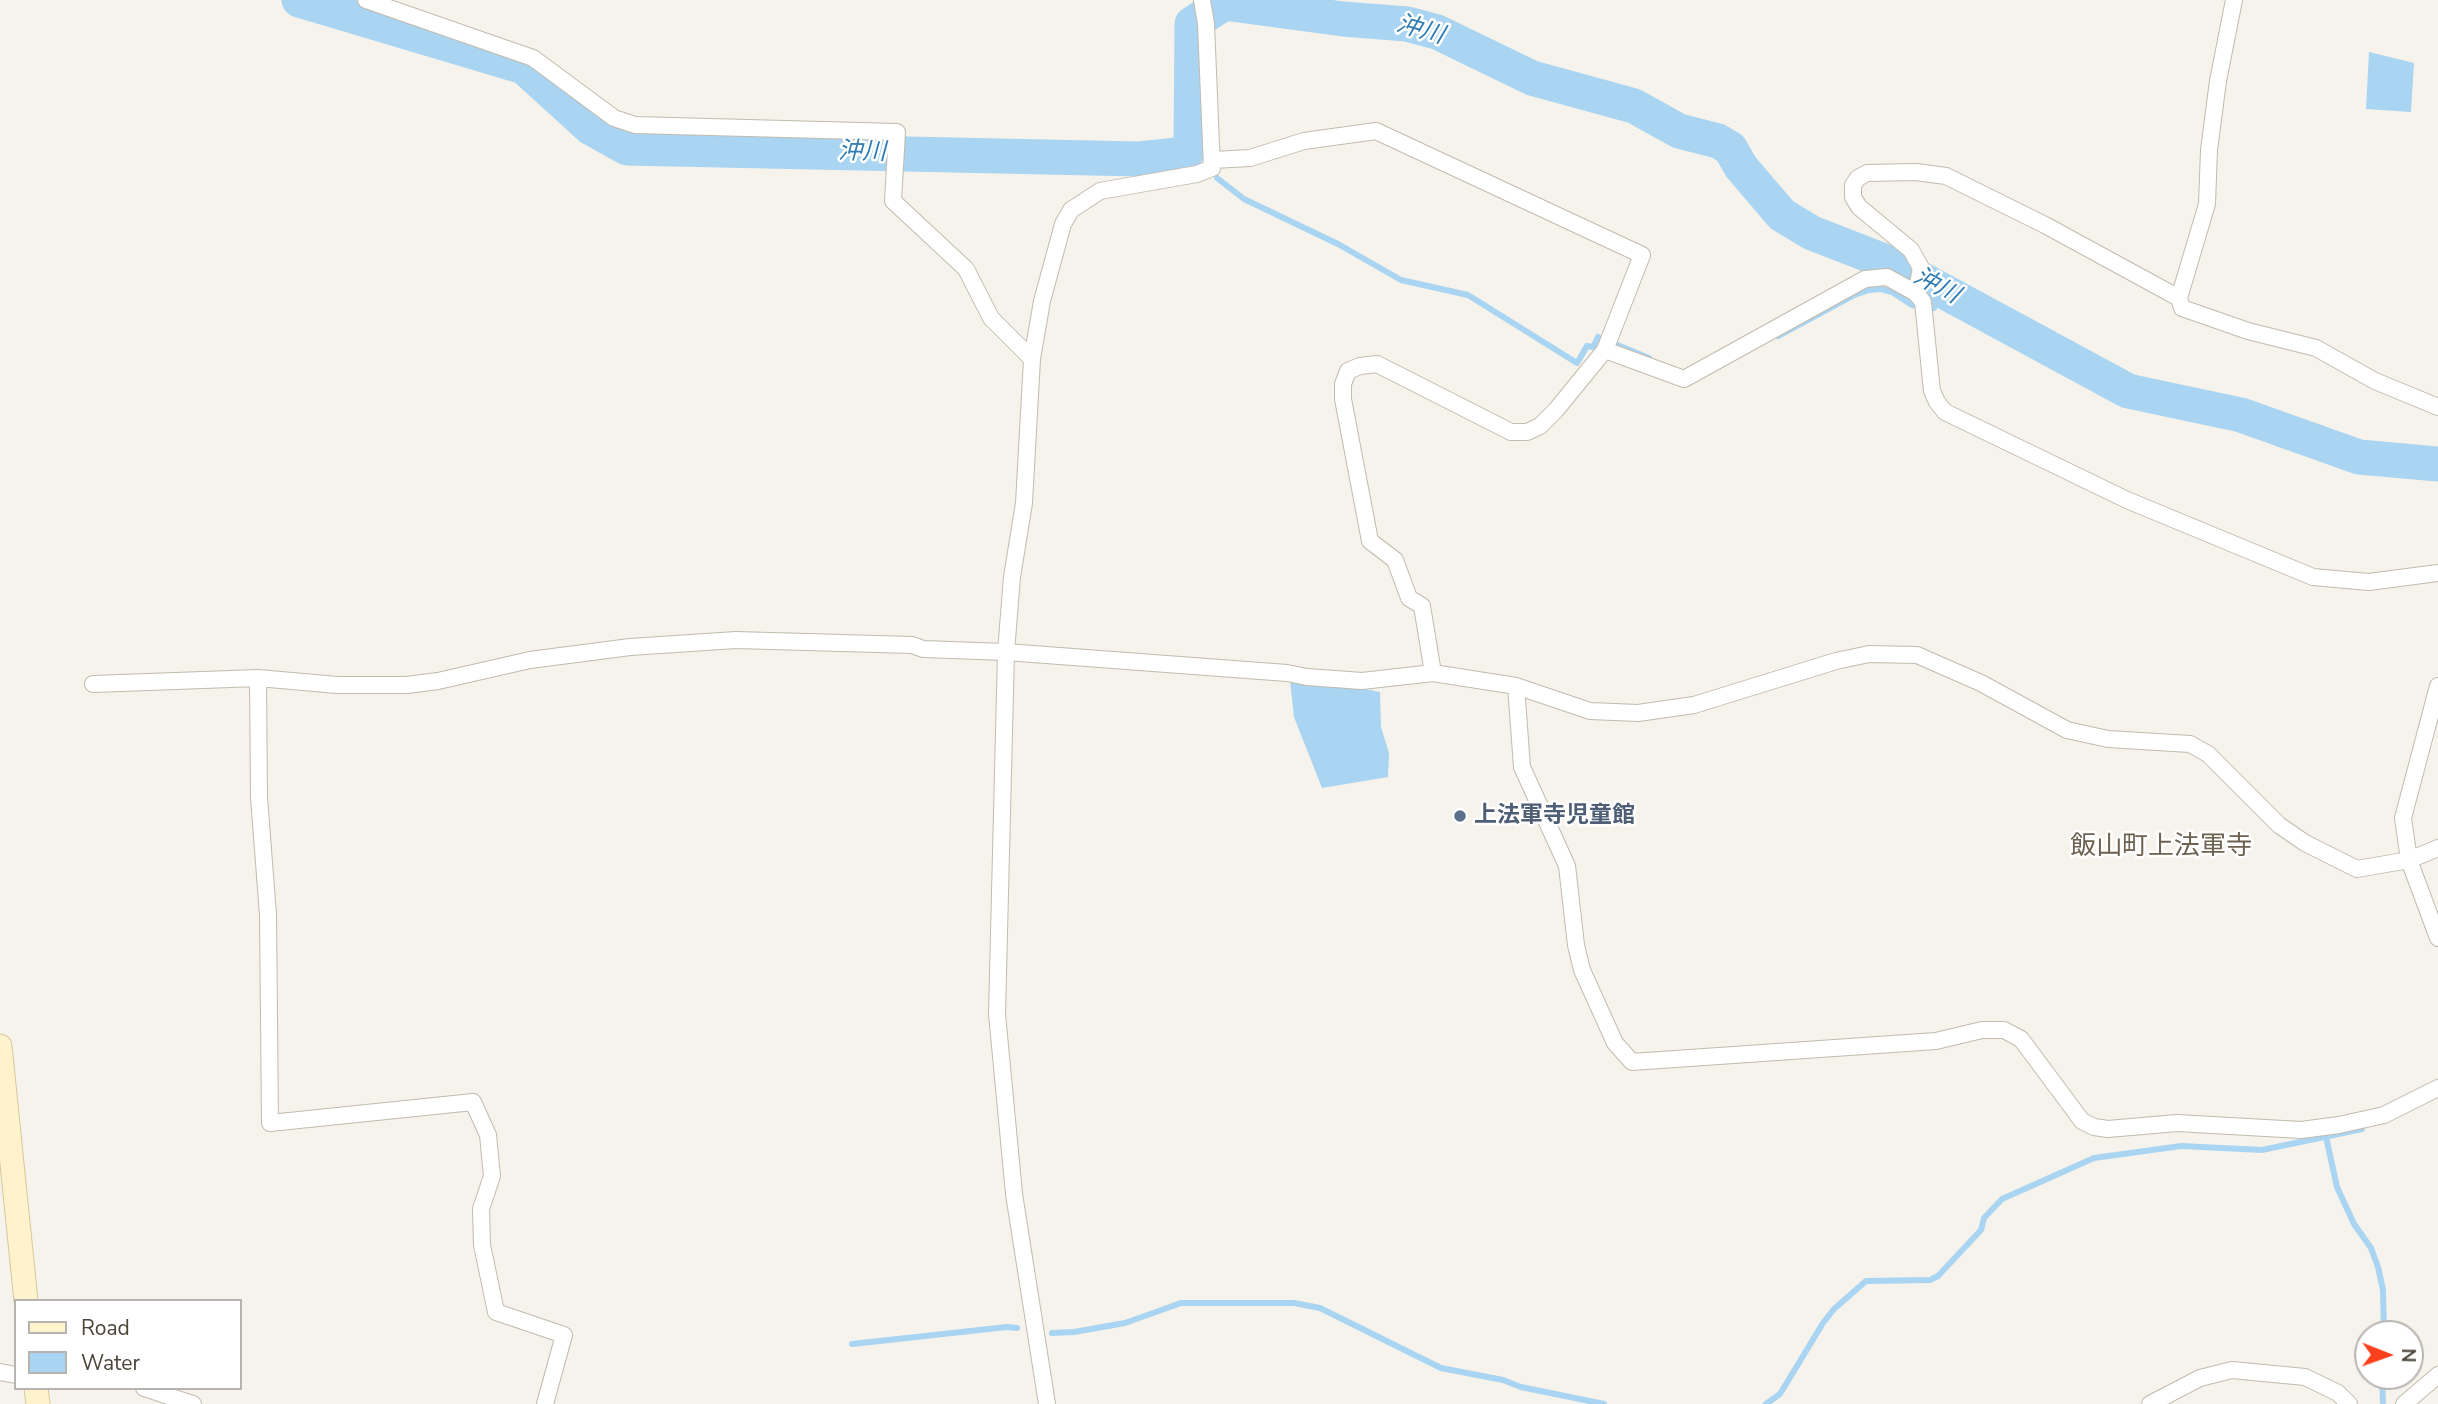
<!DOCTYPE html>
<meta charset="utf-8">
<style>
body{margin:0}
#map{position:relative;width:2438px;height:1404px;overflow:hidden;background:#f6f3ec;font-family:"Nunito Sans",sans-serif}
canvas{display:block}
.legend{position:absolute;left:14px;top:1299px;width:228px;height:91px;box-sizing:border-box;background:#fff;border:2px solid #b7b4b0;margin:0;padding:9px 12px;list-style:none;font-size:21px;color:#4b4439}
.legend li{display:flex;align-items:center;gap:14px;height:35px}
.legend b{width:35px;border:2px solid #b7b4b0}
.north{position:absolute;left:2354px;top:1320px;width:70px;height:70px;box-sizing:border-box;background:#fff;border:2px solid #b7b4b0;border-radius:50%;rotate:91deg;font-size:19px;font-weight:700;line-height:28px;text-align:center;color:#4b4439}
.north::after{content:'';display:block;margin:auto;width:24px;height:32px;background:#fc3f1d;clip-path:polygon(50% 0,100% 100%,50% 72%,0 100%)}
</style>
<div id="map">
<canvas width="2438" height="1404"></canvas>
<ul class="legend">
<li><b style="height:9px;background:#fff3cd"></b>Road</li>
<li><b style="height:19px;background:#a9d4f2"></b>Water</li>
</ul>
<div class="north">N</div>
</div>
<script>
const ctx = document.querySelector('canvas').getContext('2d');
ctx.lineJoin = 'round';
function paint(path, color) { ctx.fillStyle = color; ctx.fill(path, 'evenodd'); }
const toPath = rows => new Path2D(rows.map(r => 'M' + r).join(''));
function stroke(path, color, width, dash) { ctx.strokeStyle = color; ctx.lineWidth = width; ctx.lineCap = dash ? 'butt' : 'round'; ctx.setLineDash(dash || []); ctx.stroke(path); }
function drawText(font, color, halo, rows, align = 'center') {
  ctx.font = font + ' "Nunito Sans","Noto Sans JP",sans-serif'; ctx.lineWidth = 5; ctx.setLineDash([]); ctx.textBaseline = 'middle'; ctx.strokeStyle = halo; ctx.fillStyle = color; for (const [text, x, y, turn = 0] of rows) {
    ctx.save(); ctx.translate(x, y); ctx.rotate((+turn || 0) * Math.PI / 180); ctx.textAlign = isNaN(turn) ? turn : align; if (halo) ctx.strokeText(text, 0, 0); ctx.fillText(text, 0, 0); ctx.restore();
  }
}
paint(toPath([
 [2369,52,2414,63,2411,112,2366,109],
 [1290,681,1351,686,1380,692,1381,727,1389,753,1388,777,1322,788,1294,717]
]), '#a9d4f2');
stroke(toPath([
 [1186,154,1195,161],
 [1217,178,1244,199,1338,244,1401,280,1468,295,1577,363,1587,346,1593,347,1598,337],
 [1778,336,1854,295,1869,290,1881,289,1892,292,1912,305,1934,308,1933,285],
 [1615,344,1649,358],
 [2326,1137,2337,1187,2354,1224,2371,1248,2378,1267,2383,1290,2384,1334],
 [1052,1333,1074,1332,1125,1323,1181,1303,1294,1303,1320,1308,1441,1368,1503,1380,1521,1387,1604,1404],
 [852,1344,1007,1327,1017,1328],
 [2382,1376,2383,1402],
 [1766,1404,1780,1394,1823,1323,1834,1309,1866,1281,1930,1280,1938,1276,1981,1230,1984,1218,2002,1199,2094,1158,2181,1146,2262,1150,2362,1129]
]), '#a9d4f2', 6);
stroke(toPath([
 [299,0,524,67,591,128,627,148,1139,159,1186,154,1191,142,1192,24,1224,3,1343,19,1407,24,1437,32,1532,78,1634,106,1679,131,1718,141,1730,148,1741,167,1782,215,1812,233,1897,266,2128,391,2241,415,2359,457,2438,464]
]), '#a9d4f2', 35);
const street = toPath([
 [366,0,533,58,614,118,635,125,897,132,893,201,966,269,991,318,1032,359],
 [2234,0,2218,81,2209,150,2207,204,2179,298,2182,308,2248,331,2316,348,2375,381,2438,407],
 [1213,160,1250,158,1304,141,1376,131,1642,255,1605,350,1556,410,1540,426,1527,432,1511,432,1377,364,1360,366,1348,371,1343,384,1343,399,1370,541,1395,560,1409,598,1422,606,1433,673],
 [2179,298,2045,225,1946,176,1916,172,1867,173,1858,178,1853,185,1853,197,1859,207,1911,250,1921,268,1916,293,1923,302,1932,391,1937,402,1945,412,2127,500,2313,577,2369,582,2438,573],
 [1605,350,1684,379,1865,279,1887,277,1916,293],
 [258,678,259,797,268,915,270,1123,473,1102,488,1135,492,1176,481,1209,482,1245,496,1312,564,1335,545,1404],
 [93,684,258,678,337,685,407,685,438,681,530,660,630,647,736,640,912,645,923,649,1006,652,1287,673,1307,677,1362,681,1433,673,1516,686,1590,711,1638,713,1694,705,1836,661,1869,654,1917,655,1981,683,2067,730,2108,739,2190,744,2208,754,2279,825,2305,843,2357,869,2409,860,2438,848],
 [1516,686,1522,767,1567,866,1576,945,1582,970,1615,1043,1632,1062,1936,1041,1982,1030,2004,1030,2021,1039,2082,1121,2094,1127,2108,1129,2177,1123,2301,1130,2339,1125,2384,1115,2438,1088],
 [2438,686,2403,818,2409,860,2438,938],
 [0,1372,16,1375],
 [144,1388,193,1404],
 [1047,1404,1014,1194,997,1014,1006,652,1012,577,1024,503,1032,359,1042,301,1063,224,1071,210,1100,191,1197,174,1212,168,1206,24,1202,0],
 [2150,1404,2200,1378,2232,1370,2305,1377,2338,1393,2349,1404],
 [2404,1404,2438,1375]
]);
const secondary = toPath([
 [0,1046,26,1301],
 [36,1388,38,1404]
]);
stroke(street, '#c2bbae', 18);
stroke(secondary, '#d6c79b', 25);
stroke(street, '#fff', 16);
stroke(secondary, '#fff3cd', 23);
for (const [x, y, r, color] of [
 [1460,816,7,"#5c6f8a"]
]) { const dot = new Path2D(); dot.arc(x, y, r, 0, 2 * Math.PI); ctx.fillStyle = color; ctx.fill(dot); stroke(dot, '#fff', 2.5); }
drawText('bold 23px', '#4e5e75', '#fff', [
 ["上法軍寺児童館",1474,816]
], 'left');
drawText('italic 24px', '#2e7ab2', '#fff', [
 ["沖川",1420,31,16],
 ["沖川",862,153,1],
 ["沖川",1936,287,28]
]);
drawText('26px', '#6e6250', '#fff', [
 ["飯山町上法軍寺",2161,848]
]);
</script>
